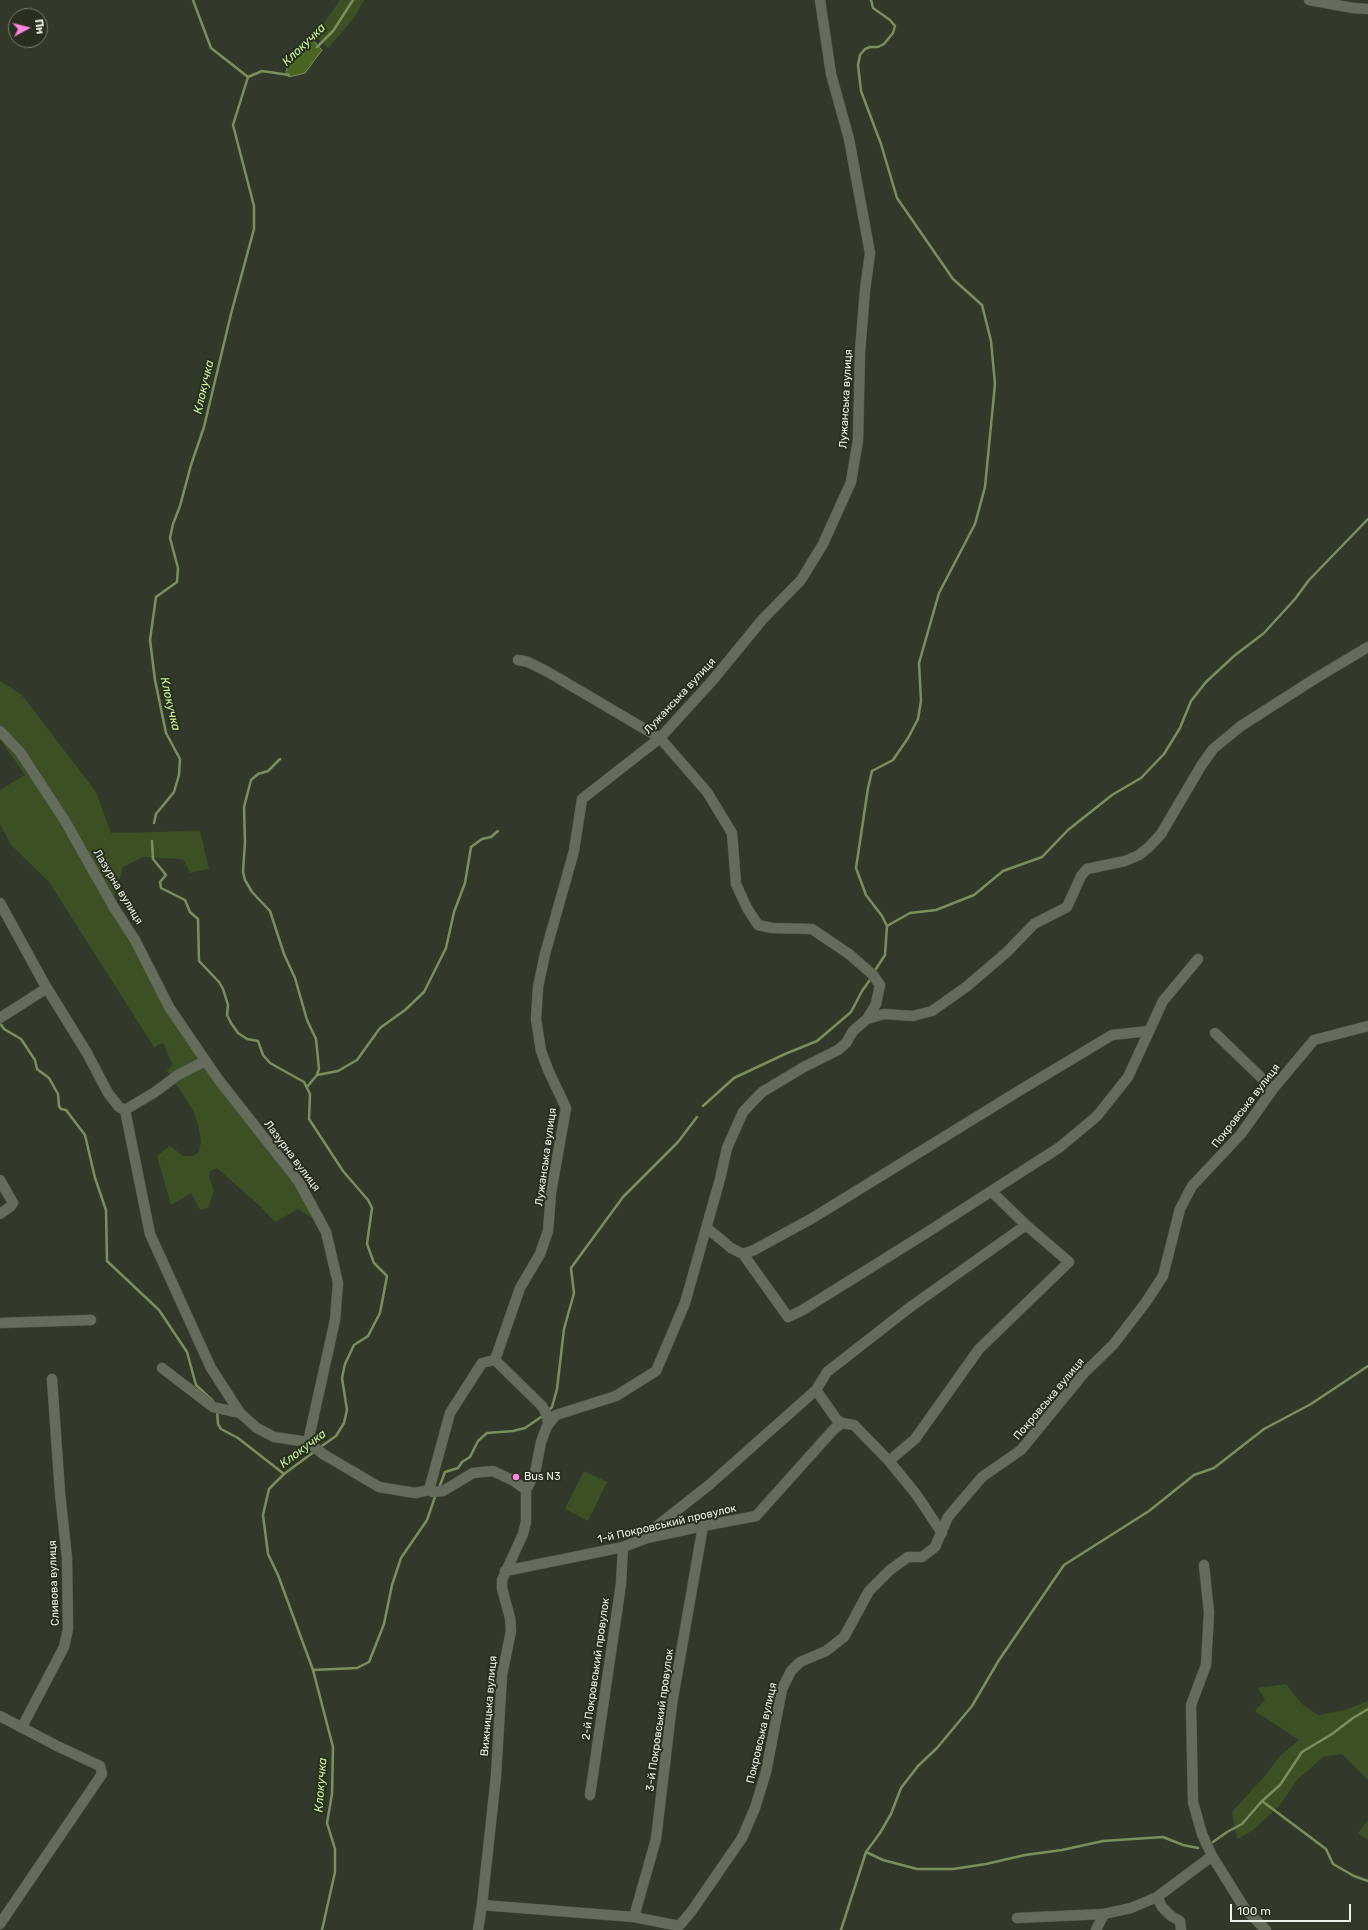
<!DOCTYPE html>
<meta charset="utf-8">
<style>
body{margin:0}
#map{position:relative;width:1368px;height:1930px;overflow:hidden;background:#32392a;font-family:Rubik,sans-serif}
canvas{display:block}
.north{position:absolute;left:8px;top:8px;width:40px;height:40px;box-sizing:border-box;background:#282f20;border:1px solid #777d70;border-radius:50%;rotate:83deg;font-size:11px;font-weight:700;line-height:16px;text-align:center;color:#edf2e8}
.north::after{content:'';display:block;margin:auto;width:14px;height:18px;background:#ff85df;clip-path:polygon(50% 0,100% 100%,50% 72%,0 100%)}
.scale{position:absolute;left:1230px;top:1904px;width:121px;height:18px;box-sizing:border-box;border:2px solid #edf2e8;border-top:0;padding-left:5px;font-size:12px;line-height:14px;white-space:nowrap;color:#edf2e8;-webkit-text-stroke:3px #282f20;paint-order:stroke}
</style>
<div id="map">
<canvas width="1368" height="1930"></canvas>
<div class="north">Пн</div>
<div class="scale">100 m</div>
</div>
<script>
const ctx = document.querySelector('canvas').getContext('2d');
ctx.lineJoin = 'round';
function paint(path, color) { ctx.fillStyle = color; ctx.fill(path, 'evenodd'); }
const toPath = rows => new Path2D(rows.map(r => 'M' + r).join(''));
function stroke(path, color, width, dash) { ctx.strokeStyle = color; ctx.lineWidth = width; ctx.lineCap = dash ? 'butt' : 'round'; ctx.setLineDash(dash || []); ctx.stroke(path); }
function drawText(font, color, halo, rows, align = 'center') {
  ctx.font = font + ' Rubik,sans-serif'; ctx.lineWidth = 4; ctx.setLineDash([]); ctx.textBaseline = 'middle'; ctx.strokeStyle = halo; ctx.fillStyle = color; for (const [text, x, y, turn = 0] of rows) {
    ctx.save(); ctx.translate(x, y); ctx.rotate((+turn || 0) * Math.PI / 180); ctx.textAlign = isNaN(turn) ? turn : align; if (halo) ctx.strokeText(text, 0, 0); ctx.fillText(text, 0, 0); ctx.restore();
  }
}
paint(toPath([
 [340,0,364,0,354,18,328,48,315,36],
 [0,681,22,695,96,792,111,833,200,831,209,869,190,873,183,859,143,857,123,867,114,897,183,1027,296,1172,325,1217,317,1221,298,1209,275,1222,261,1207,217,1168,210,1171,209,1177,214,1191,208,1208,200,1210,191,1193,171,1205,157,1156,170,1146,183,1156,193,1156,199,1152,201,1142,199,1128,193,1110,167,1070,173,1065,163,1043,154,1047,49,882,11,845,0,824,0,790,25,775,0,739],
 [584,1471,607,1482,588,1521,565,1509],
 [1286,1684,1302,1704,1318,1715,1345,1710,1368,1701,1368,1780,1342,1754,1323,1757,1297,1780,1279,1806,1252,1831,1237,1839,1232,1812,1263,1778,1280,1756,1299,1740,1255,1711,1265,1700,1258,1688],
 [1368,1820,1368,1840,1358,1833]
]), '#3d5024');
const water = toPath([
 [312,39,322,50,305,73,289,77,286,72,290,56,312,39]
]);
paint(water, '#4a6421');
stroke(water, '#7b8f5d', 1);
stroke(toPath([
 [193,0,211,48,248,77],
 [871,0,873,8,890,20,895,26,893,33,884,44,878,47,870,47,865,49,860,55,858,65,861,91,881,144,897,198,953,279,982,305,991,341,995,384,985,487,975,524,939,593,919,663,921,701,918,719,908,738,893,760,872,771,868,788,856,868,866,895,882,916,887,926,885,955,874,972],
 [317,47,333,31,353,0],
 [280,759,268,771,258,774,251,780,244,807,245,842,243,872,245,880,252,892,270,911,284,954,295,978,307,1020,316,1039,319,1069,317,1075],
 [154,823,156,814,174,792,179,775,180,759,166,733,155,680,150,640,156,597,177,582,178,568,170,538,173,524,180,506,191,465,204,427,231,314,254,229,254,206,233,125,248,77,262,71,289,75],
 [152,841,153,859,166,875,160,882,161,888,185,900,190,912,198,919,199,961,219,982,223,989,228,1005,227,1015,231,1023,238,1033,247,1039,258,1041,263,1055,270,1063,304,1082,310,1094,309,1119,343,1171,368,1200,372,1208,367,1244,374,1263,387,1276,380,1313,368,1336,354,1345,345,1364,342,1378,347,1410,344,1423,336,1436,319,1448],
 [887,926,910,913,936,910,974,895,1003,871,1042,857,1068,830,1112,795,1141,778,1164,754,1180,728,1191,701,1206,682,1234,656,1264,633,1295,599,1309,580,1368,519],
 [0,1023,4,1029,21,1039,35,1060,37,1069,49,1078,58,1094,59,1106,61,1109,66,1110,85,1135,95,1178,106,1210,107,1261,159,1310,187,1352,196,1385,213,1401],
 [307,1087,317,1075,338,1071,357,1060,380,1028,405,1010,424,992,446,948,454,912,465,883,471,847,482,839,491,837,498,831],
 [703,1106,734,1078,785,1054,817,1041,851,1012,862,991,872,977],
 [217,1410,218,1424,221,1429,238,1438,284,1474],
 [548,1411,552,1407,557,1389,564,1329,574,1293,571,1268,623,1197,678,1142,697,1117],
 [315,1451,284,1474,269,1489,263,1515,268,1554,278,1575,313,1670,333,1747,332,1794,327,1823,335,1849,335,1872,322,1930],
 [439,1488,445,1472,458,1468,462,1462,470,1457,478,1441,487,1433,513,1431,525,1428,544,1415],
 [313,1670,357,1668,369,1662,384,1624,392,1585,401,1558,427,1520,436,1494],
 [1262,1801,1326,1849,1333,1864,1354,1876,1368,1881],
 [1213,1842,1227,1832,1242,1824,1262,1801,1280,1785,1302,1752,1332,1734,1353,1718,1368,1709],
 [866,1852,883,1860,917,1869,953,1869,986,1864,1025,1855,1062,1850,1103,1841,1163,1837,1183,1845,1198,1848],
 [841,1930,866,1852,880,1833,891,1814,901,1788,918,1766,937,1748,972,1706,999,1660,1064,1565,1149,1511,1194,1475,1214,1468,1264,1429,1311,1404,1368,1366]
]), '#7b8f5d', 2.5);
const minor = toPath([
 [1309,0,1353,8,1368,9],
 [0,731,20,752,65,821,113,906,135,940,169,1007,218,1079,299,1182,326,1232,338,1283,335,1320,308,1442,323,1454,379,1487,415,1493,429,1490,433,1492,443,1491,473,1473,493,1471,514,1481,526,1490],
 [0,903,45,985,87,1053,108,1093,119,1107,125,1110,155,1092,178,1075,205,1061],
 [0,1018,47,988],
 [867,1019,884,1014,913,1016,932,1011,966,987,1007,952,1034,924,1067,907,1081,876,1087,869,1125,861,1139,855,1149,847,1161,834,1201,766,1213,749,1241,726,1316,678,1368,647],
 [1215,1033,1273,1089],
 [125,1110,150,1234,211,1368,240,1413,257,1428,274,1437,308,1442],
 [0,1180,13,1203,11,1206,0,1214],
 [707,1228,731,1248,743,1254,754,1250,811,1219,1022,1089,1112,1035,1149,1031],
 [743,1254,788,1317,801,1311,923,1235,1060,1147,1097,1116,1128,1077,1163,1001,1198,959],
 [0,1323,91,1320],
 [162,1368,213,1407,240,1413],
 [816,1390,837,1420,842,1423,854,1425,889,1461,916,1494,942,1533],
 [548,1423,547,1415,542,1406,495,1360,520,1288,540,1254,548,1231,551,1193,566,1108,549,1072,541,1051,536,1019,538,987,545,954,574,851,582,799,660,738,712,681,762,620,801,580,823,544,851,482,858,440,860,352,865,290,870,253,849,139,831,74,820,0],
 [889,1461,915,1439,979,1349,1069,1262,1026,1225],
 [429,1490,450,1413,482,1363,495,1360],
 [647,1538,647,1534,709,1485,816,1390,827,1372,909,1308,1026,1225,991,1191],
 [1204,1565,1209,1613,1206,1665,1191,1705,1193,1802,1202,1834,1212,1856,1245,1909,1266,1930],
 [505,1571,623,1547,647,1538,703,1526,756,1516,834,1429,842,1423],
 [0,1716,57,1746,100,1766,102,1774,0,1924],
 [22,1727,64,1647,68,1629,67,1558,60,1493,52,1379],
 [590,1795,621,1584,623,1547],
 [1157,1897,1162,1907,1171,1916,1180,1921,1181,1930],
 [482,1905,634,1917,679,1926,691,1912,742,1838,755,1808,766,1772,782,1689,791,1671,800,1662,826,1651,844,1637,869,1591,890,1570,908,1557,922,1557,935,1547,948,1517,982,1477,1021,1450,1084,1373,1113,1345,1146,1302,1163,1276,1180,1209,1192,1186,1241,1134,1273,1089,1314,1040,1368,1026],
 [634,1917,656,1839,672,1704,703,1526],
 [1017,1918,1104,1914,1131,1908,1157,1897,1212,1856],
 [478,1930,482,1905,496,1776,502,1675,511,1631,510,1618,502,1588,502,1580,523,1534,526,1522,526,1490,535,1473,541,1442,547,1426,556,1415,616,1396,656,1371,685,1303,720,1179,727,1148,743,1112,762,1092,804,1067,838,1050,846,1043,853,1031,867,1019,876,1004,880,985,873,975,849,954,812,929,772,928,758,925,747,908,736,884,732,833,707,792,660,738,548,672,528,662,518,660],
 [1096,1930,1104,1914]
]);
stroke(minor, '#51574a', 11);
stroke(minor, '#656c5c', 10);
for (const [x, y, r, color] of [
 [516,1477,4,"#ff85df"]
]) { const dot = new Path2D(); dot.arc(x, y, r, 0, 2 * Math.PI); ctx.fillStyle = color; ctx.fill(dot); stroke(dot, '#282f20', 1.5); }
drawText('11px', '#edf2e8', '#282f20', [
 ["Лужанська вулиця",846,399,-87],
 ["Лужанська вулиця",680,696,-47],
 ["Лазурна вулиця",118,887,59],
 ["Покровська вулиця",1246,1106,-52],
 ["Лазурна вулиця",292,1156,53],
 ["Лужанська вулиця",546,1157,-82],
 ["Покровська вулиця",1049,1399,-50],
 ["1-й Покровський провулок",667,1524,-13],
 ["Сливова вулиця",54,1583,-92],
 ["2-й Покровський провулок",596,1669,-82],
 ["Вижницька вулиця",489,1706,-85],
 ["3-й Покровський провулок",660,1720,-82],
 ["Покровська вулиця",762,1733,-77]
]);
drawText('11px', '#edf2e8', '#282f20', [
 ["Bus N3",524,1477]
], 'left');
drawText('italic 12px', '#cbf596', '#282f20', [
 ["Клокучка",304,45,-44],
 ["Клокучка",204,387,-77],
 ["Клокучка",170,704,77],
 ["Клокучка",303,1449,-37],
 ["Клокучка",321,1785,-86]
]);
</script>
